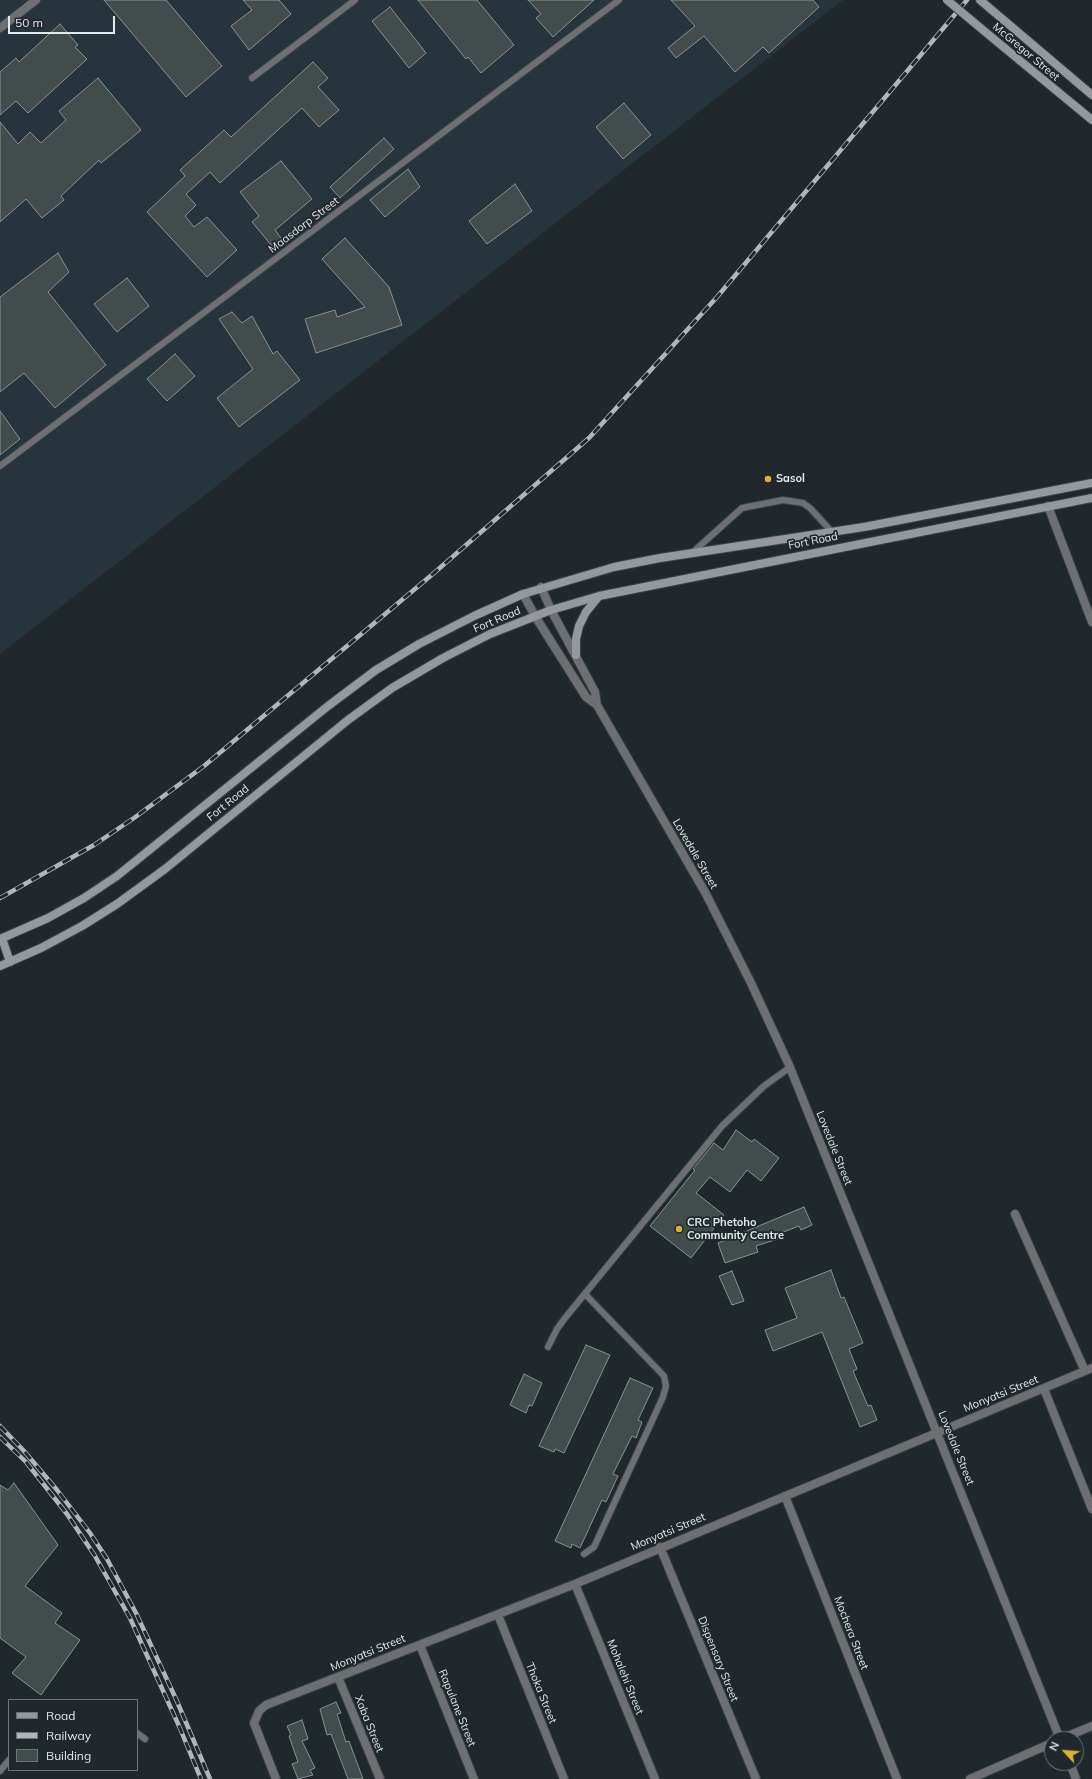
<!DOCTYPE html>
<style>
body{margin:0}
#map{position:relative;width:1092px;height:1779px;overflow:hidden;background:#20282b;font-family:Mulish,sans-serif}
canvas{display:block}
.legend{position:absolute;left:8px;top:1699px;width:130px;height:72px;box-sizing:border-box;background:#20282b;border:1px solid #6e7578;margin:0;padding:5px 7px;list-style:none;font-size:12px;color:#e3e9eb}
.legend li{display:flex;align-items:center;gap:8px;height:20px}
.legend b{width:20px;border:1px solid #6e7578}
.north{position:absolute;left:1044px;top:1731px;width:40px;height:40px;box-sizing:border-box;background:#20282b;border:1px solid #6e7578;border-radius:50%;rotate:296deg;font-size:11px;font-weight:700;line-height:16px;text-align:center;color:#e3e9eb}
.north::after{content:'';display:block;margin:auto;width:14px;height:18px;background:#e0b034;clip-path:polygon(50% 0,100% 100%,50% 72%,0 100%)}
.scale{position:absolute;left:8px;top:16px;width:107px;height:18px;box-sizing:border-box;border:2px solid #e3e9eb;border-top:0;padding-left:5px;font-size:12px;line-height:14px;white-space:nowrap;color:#e3e9eb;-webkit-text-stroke:3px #20282b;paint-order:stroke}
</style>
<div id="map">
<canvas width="1092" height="1779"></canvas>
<ul class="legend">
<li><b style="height:5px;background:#95999e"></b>Road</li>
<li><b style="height:5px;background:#b1b7b9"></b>Railway</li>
<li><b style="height:11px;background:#424c4c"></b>Building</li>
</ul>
<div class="north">N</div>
<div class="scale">50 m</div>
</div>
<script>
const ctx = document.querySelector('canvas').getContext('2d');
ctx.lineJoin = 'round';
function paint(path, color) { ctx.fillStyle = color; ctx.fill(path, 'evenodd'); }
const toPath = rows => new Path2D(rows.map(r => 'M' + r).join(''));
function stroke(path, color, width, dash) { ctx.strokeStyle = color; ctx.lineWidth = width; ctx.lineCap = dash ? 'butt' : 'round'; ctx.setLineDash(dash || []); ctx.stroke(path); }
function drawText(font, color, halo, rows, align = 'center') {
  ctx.font = font + ' Mulish,sans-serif'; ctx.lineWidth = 3.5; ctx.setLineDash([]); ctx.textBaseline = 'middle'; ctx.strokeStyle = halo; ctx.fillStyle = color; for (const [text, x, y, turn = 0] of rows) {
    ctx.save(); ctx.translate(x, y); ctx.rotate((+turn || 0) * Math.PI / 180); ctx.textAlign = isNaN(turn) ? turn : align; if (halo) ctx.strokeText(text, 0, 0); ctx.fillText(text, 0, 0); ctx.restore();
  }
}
paint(toPath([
 [0,0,843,0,0,654]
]), '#26343b');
const building = toPath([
 [104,0,166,0,222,66,186,97,104,0],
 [243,0,279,0,291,14,249,50,231,26,252,10,243,0],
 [418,0,477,0,514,45,481,73,468,57,466,59,418,0],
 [528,0,594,0,553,37,536,18,541,14,528,0],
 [671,0,813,0,819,7,769,53,763,47,735,72,704,36,676,58,668,48,695,26,671,0],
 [390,7,426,53,409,68,372,21,390,7],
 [60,24,78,45,75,47,87,59,28,113,16,101,0,115,0,72,16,58,19,62,60,24],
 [313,62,328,78,318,87,339,110,319,127,302,108,220,183,210,172,186,194,196,205,185,216,194,227,207,217,237,250,207,277,147,212,185,176,180,170,224,130,231,137,313,62],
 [98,78,141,130,101,163,99,160,61,196,64,200,42,218,26,199,0,222,0,122,18,144,30,132,41,143,66,120,59,111,98,78],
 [624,103,651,135,623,159,596,127,624,103],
 [384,138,394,149,340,198,330,187,384,138],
 [281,161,312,199,275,230,281,238,272,246,252,222,259,216,240,192,281,161],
 [408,169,420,187,385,217,370,200,408,169],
 [515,184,532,211,487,244,469,221,515,184],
 [345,238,389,287,402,325,316,353,305,319,335,310,337,317,365,307,322,259,345,238],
 [58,253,69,272,48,292,106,365,55,408,24,373,0,392,0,297,58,253],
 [127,278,149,306,117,332,94,304,127,278],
 [232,312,242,323,252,316,273,354,277,351,300,380,239,427,217,398,253,369,219,319,232,312],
 [175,354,195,376,167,401,147,379,175,354],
 [0,411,20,439,0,455,0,411],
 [736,1130,752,1142,754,1139,779,1158,761,1181,747,1170,730,1192,710,1177,696,1193,724,1215,691,1258,650,1226,695,1170,693,1169,714,1143,723,1150,736,1130],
 [804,1207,812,1225,801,1230,799,1226,776,1235,778,1239,756,1246,758,1252,725,1263,718,1243,804,1207],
 [831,1270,841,1298,844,1297,863,1343,849,1349,857,1369,853,1371,868,1406,871,1405,877,1420,860,1427,822,1332,773,1351,765,1330,797,1318,785,1288,831,1270],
 [732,1271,744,1301,732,1305,719,1276,732,1271],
 [586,1345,610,1355,564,1453,555,1449,554,1452,539,1446,586,1345],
 [524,1374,542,1383,532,1406,529,1405,526,1413,510,1405,524,1374],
 [630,1378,653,1388,638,1420,642,1422,636,1438,632,1436,613,1474,618,1476,606,1502,602,1500,580,1548,572,1544,571,1548,555,1541,630,1378],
 [14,1483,58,1545,25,1586,62,1613,55,1623,80,1640,41,1695,12,1673,26,1657,0,1638,0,1485,8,1490,14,1483],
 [336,1702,341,1713,337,1714,346,1742,349,1741,363,1779,348,1779,331,1734,327,1735,320,1709,336,1702],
 [302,1720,308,1739,302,1741,315,1768,310,1770,313,1775,298,1779,292,1764,298,1762,289,1736,291,1735,287,1726,302,1720]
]);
paint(building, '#424c4c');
stroke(building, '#869191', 1);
const service = toPath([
 [252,78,355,0],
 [0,466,619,0],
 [692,553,742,508,783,500,803,503,810,508,832,532],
 [548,1347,557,1329,565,1318,722,1126,764,1086,789,1068],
 [584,1554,594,1547,663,1397,666,1386,664,1376,585,1294],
 [137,1733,145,1739],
 [0,1771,9,1760]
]);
const minor = toPath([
 [0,28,36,0],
 [1048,506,1092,622],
 [541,587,551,610,595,692,597,705,706,894,751,983,789,1065,1060,1739],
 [523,594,535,616,586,697,597,705],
 [1015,1214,1085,1371],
 [1044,1389,1092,1509],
 [785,1496,897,1779],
 [660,1547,756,1779],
 [575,1584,655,1779],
 [498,1615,564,1779],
 [420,1645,474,1779],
 [338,1677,380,1779],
 [1061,1739,1092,1726],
 [1070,1763,1076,1779],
 [276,1779,254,1723,259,1711,266,1705,575,1584,1092,1368],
 [970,1779,1052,1743]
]);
const secondary = toPath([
 [980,0,1092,95],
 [995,40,1092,120],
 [576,655,576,639,579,626,586,612,599,596],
 [2,938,10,962],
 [0,939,48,918,84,898,117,876,328,706,376,670,419,644,474,616,523,594,614,567,660,558,864,527,1092,483],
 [0,966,41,948,82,926,117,904,165,869,348,720,392,688,443,658,490,634,551,610,599,596,1092,498]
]);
stroke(service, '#3b4346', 8);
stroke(minor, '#3b4346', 10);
stroke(secondary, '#3b4346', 10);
stroke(service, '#6d6f72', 6);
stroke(minor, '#6d6f72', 8);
stroke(secondary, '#95999e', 8);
const rail = toPath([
 [0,898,94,845,134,818,204,766,434,573,589,438,717,297,967,0],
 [0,1426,24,1451,57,1490,90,1533,107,1559,136,1613,176,1699,210,1779],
 [0,1437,26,1462,67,1514,95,1556,130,1618,179,1726,201,1779]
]);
stroke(rail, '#b1b7b9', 4.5);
stroke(rail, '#20282b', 3, [9]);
const secondaryBridge = toPath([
 [947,0,995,40]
]);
stroke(secondaryBridge, '#3b4346', 10, []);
stroke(secondaryBridge, '#95999e', 8);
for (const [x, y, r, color] of [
 [768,479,4,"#e0b034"],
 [679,1229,4,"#e0b034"]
]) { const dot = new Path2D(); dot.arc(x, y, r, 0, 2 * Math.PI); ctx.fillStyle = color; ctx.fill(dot); stroke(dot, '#20282b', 1.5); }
drawText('11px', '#e3e9eb', '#20282b', [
 ["McGregor Street",1026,52,40],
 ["Maasdorp Street",304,225,-37],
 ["Fort Road",813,541,-11],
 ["Fort Road",497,620,-23],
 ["Fort Road",228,803,-39],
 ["Lovedale Street",695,854,60],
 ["Lovedale Street",834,1148,68],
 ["Monyatsi Street",1001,1394,-22],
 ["Lovedale Street",956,1448,68],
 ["Monyatsi Street",668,1532,-23],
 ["Mochera Street",851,1633,69],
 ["Monyatsi Street",368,1653,-22],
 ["Dispensary Street",718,1659,68],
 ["Mohalehi Street",625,1677,68],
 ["Thoka Street",541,1693,68],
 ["Rapulane Street",457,1708,68],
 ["Xaba Street",369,1724,68]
]);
drawText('bold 11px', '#e3e9eb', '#20282b', [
 ["Sasol",776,479],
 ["CRC Phetoho",687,1223],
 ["Community Centre",687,1236]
], 'left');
</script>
